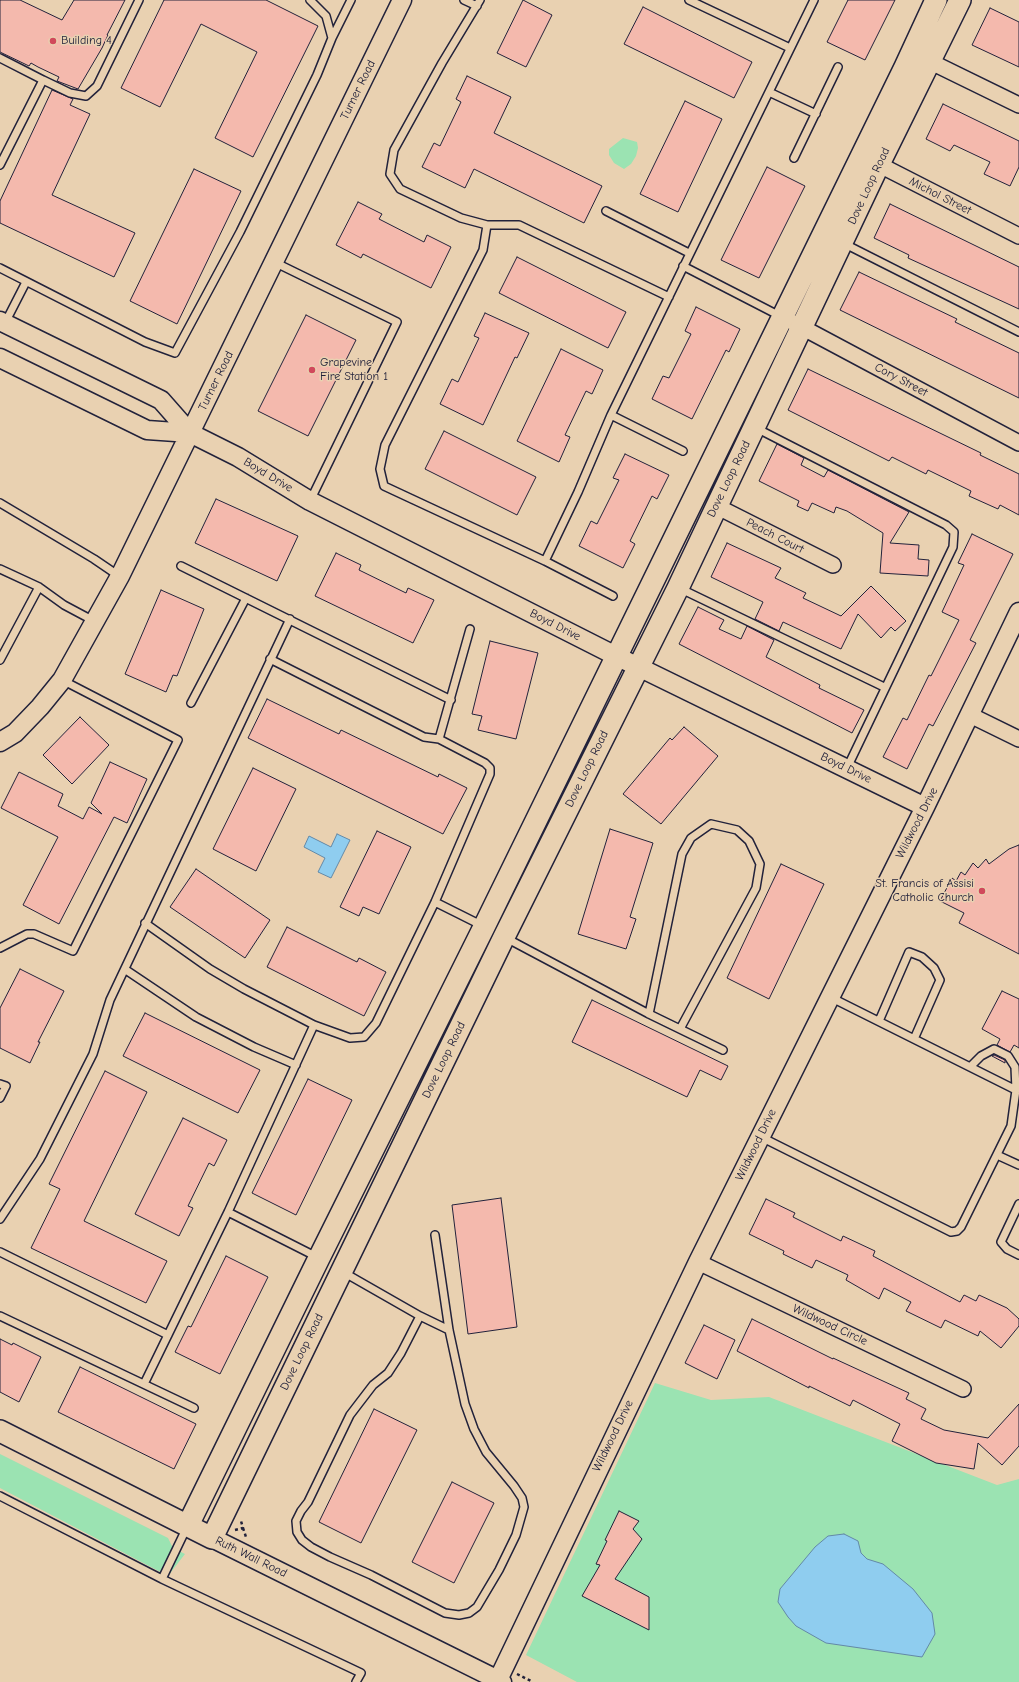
<!DOCTYPE html>
<style>
body{margin:0}
canvas{display:block;background:#e9d1b1}
</style>
<canvas width="1019" height="1682"></canvas>
<script>
const ctx = document.querySelector('canvas').getContext('2d');
ctx.lineJoin = 'round';
function paint(path, color) { ctx.fillStyle = color; ctx.fill(path, 'evenodd'); }
const toPath = rows => new Path2D(rows.map(r => 'M' + r).join(''));
function stroke(path, color, width, dash) { ctx.strokeStyle = color; ctx.lineWidth = width; ctx.lineCap = dash ? 'butt' : 'round'; ctx.setLineDash(dash || []); ctx.stroke(path); }
function drawText(font, color, halo, rows, align = 'center') {
  ctx.font = font + ' "Comic Neue",sans-serif'; ctx.lineWidth = 3; ctx.setLineDash([]); ctx.textBaseline = 'middle'; ctx.strokeStyle = halo; ctx.fillStyle = color; for (const [text, x, y, turn = 0] of rows) {
    ctx.save(); ctx.translate(x, y); ctx.rotate((+turn || 0) * Math.PI / 180); ctx.textAlign = isNaN(turn) ? turn : align; if (halo) ctx.strokeText(text, 0, 0); ctx.fillText(text, 0, 0); ctx.restore();
  }
}
paint(toPath([
 [623,138,637,142,638,148,636,156,631,164,624,169,614,163,609,155,609,149],
 [655,1383,711,1400,769,1397,997,1485,1019,1479,1019,1682,577,1682,526,1655],
 [0,1454,168,1538,173,1548,185,1554,168,1576,0,1488]
]), '#9be3b2');
const water = toPath([
 [337,834,350,840,331,878,318,872,325,858,304,847,309,836,331,847,337,834],
 [844,1534,858,1541,861,1553,867,1559,883,1564,913,1589,932,1613,935,1634,922,1657,826,1643,796,1626,788,1617,778,1602,780,1589,815,1547,828,1536,844,1534]
]);
paint(water, '#8fcdef');
stroke(water, '#6389a7', 1);
const building = toPath([
 [0,0,20,0,62,20,74,0,125,0,107,35,108,35,102,48,78,89,57,81,59,77,38,67,31,63,29,66,0,52,0,0],
 [164,0,266,0,318,26,253,157,215,138,257,52,201,24,160,107,121,88,164,0],
 [523,0,552,15,526,67,497,53,523,0],
 [848,0,895,0,865,60,827,42,848,0],
 [643,7,752,62,734,98,624,44,643,7],
 [990,8,1019,22,1019,67,972,45,990,8],
 [467,76,511,97,494,133,602,186,584,223,474,169,465,188,422,167,434,143,440,146,461,102,456,99,467,76],
 [52,90,73,99,70,105,90,114,52,195,135,233,114,277,0,223,0,201,52,90],
 [685,101,722,119,678,212,640,194,685,101],
 [943,104,1019,141,1019,167,1010,186,984,174,990,162,954,145,950,151,926,139,943,104],
 [767,167,805,186,759,278,721,260,767,167],
 [194,169,241,191,177,324,130,301,194,169],
 [358,202,382,214,379,219,424,242,427,235,451,247,431,288,363,254,361,258,336,245,358,202],
 [890,204,1019,267,1019,309,908,258,909,255,874,238,890,204],
 [517,257,626,312,608,348,499,293,517,257],
 [859,272,957,319,955,322,1019,353,1019,398,840,310,859,272],
 [696,307,740,329,729,352,726,350,692,419,652,399,663,376,669,378,691,334,685,331,696,307],
 [485,313,529,333,517,358,515,357,483,425,440,404,452,379,458,382,479,338,474,336,485,313],
 [306,315,356,340,308,436,258,411,306,315],
 [561,349,603,370,592,394,586,391,565,435,570,437,559,462,517,441,561,349],
 [808,369,981,453,980,455,1019,474,1019,515,1000,505,998,509,969,496,971,491,928,470,926,474,892,457,889,461,788,410,808,369],
 [444,431,536,477,517,515,425,469,444,431],
 [777,444,804,458,801,465,824,477,828,470,909,512,890,543,919,545,918,559,929,560,928,576,880,573,883,533,847,511,836,507,834,513,812,503,808,511,797,506,799,501,759,481,777,444],
 [625,454,669,475,657,499,652,496,630,541,635,544,623,568,579,546,591,521,597,524,619,480,613,478,625,454],
 [216,499,298,536,277,581,195,543,216,499],
 [972,534,1013,554,970,640,976,643,933,726,929,724,907,769,883,757,903,718,907,720,929,675,931,676,959,620,942,612,964,565,958,563,972,534],
 [727,543,781,568,775,578,806,593,803,598,841,616,871,586,906,621,895,631,891,627,881,638,858,614,841,649,783,622,779,631,755,619,763,602,711,577,727,543],
 [336,553,361,565,359,570,406,593,408,588,434,600,413,643,315,596,336,553],
 [161,590,204,609,177,676,173,675,166,692,125,674,161,590],
 [698,607,724,620,719,629,741,639,747,626,774,640,766,657,820,685,819,688,864,710,852,733,679,644,698,607],
 [490,641,538,653,516,739,478,730,482,716,472,714,490,641],
 [267,699,339,734,341,730,438,777,439,774,467,788,443,834,248,738,267,699],
 [80,717,109,745,72,784,43,755,80,717],
 [684,727,718,756,661,824,623,794,670,738,672,740,684,727],
 [110,762,147,779,127,823,114,817,59,924,23,905,58,837,1,808,19,772,63,794,58,806,83,819,89,807,102,814,91,803,110,762],
 [253,768,296,789,256,871,213,849,253,768],
 [610,829,653,843,630,917,636,919,626,949,578,934,610,829],
 [377,831,411,847,379,914,363,907,359,916,340,907,377,831],
 [1019,845,1019,954,959,923,964,913,940,901,952,878,956,881,961,872,965,875,973,863,978,868,986,859,989,864,1009,849,1019,845],
 [781,864,824,884,769,999,727,978,781,864],
 [196,869,270,920,245,958,170,907,196,869],
 [287,927,357,962,359,958,386,972,364,1016,267,967,287,927],
 [20,969,64,991,38,1042,40,1042,30,1063,0,1048,0,1008,20,969],
 [1002,991,1019,999,1019,1048,1014,1045,1010,1052,997,1045,1000,1039,982,1029,1002,991],
 [592,1000,728,1066,721,1080,700,1070,687,1097,572,1042,592,1000],
 [145,1013,260,1070,238,1113,123,1056,145,1013],
 [994,1055,1005,1060,1005,1063,992,1056,994,1055],
 [105,1071,147,1092,84,1221,167,1261,146,1303,31,1248,60,1189,49,1184,105,1071],
 [308,1079,352,1100,296,1215,252,1193,308,1079],
 [183,1118,227,1140,214,1166,209,1163,188,1206,193,1208,179,1236,135,1214,183,1118],
 [501,1198,517,1327,468,1334,452,1205,501,1198],
 [766,1199,795,1213,793,1217,841,1241,843,1236,875,1251,873,1256,960,1302,964,1295,976,1301,979,1295,1007,1308,1019,1319,1019,1326,1001,1348,980,1331,978,1336,945,1320,941,1328,906,1311,911,1302,884,1288,879,1299,846,1280,848,1275,816,1260,812,1268,783,1254,784,1251,749,1234,766,1199],
 [226,1256,268,1277,220,1374,175,1352,188,1326,191,1327,226,1256],
 [752,1319,833,1359,833,1358,909,1393,906,1399,926,1409,921,1419,944,1430,988,1438,1019,1404,1019,1446,1002,1465,978,1443,974,1469,936,1463,892,1441,900,1424,853,1400,850,1406,809,1386,809,1388,737,1351,752,1319],
 [704,1325,735,1340,717,1379,685,1363,704,1325],
 [0,1339,12,1345,13,1343,41,1357,19,1402,0,1392,0,1339],
 [80,1367,196,1424,174,1469,58,1412,80,1367],
 [374,1409,417,1430,361,1543,319,1522,374,1409],
 [452,1482,494,1503,454,1583,412,1562,452,1482],
 [619,1511,639,1521,633,1529,642,1539,615,1579,649,1597,649,1630,582,1596,600,1565,596,1564,607,1541,605,1540,619,1511]
]);
paint(building, '#f4b9ad');
stroke(building, '#22223b', 1);
const service = toPath([
 [464,0,477,6],
 [480,0,442,63,394,150,390,174,400,189,461,218,487,225,519,225,669,297],
 [689,0,790,48],
 [332,38,351,0],
 [0,58,43,80,0,165],
 [43,80,70,93,86,96,97,86,139,0],
 [769,92,816,114],
 [794,158,838,67],
 [606,211,689,253],
 [487,225,483,250,385,445,380,469,384,486,545,561,613,596],
 [843,243,1019,332],
 [274,262,397,322,310,501],
 [683,266,780,316],
 [0,268,145,342,175,353,240,232,317,75,332,38,326,16,310,0],
 [5,323,26,282],
 [611,415,683,451],
 [756,428,946,525,954,532,953,547,847,768],
 [0,503,94,559,119,576],
 [545,561,578,492,611,415,814,0],
 [181,566,451,700],
 [0,569,39,587,64,605,94,621],
 [679,588,884,687],
 [270,659,424,737,439,739],
 [0,660,39,587],
 [191,703,246,598],
 [435,902,483,926],
 [145,923,210,969,244,989,314,1025,350,1038,364,1037,376,1023,435,902,490,774,490,768,485,763,439,739,470,629],
 [506,938,649,1014,723,1050],
 [0,948,27,934,34,934,73,951,178,740,62,680],
 [126,970,196,1017,254,1047,296,1065],
 [649,1014,682,854,691,838,711,824,737,830,749,841,760,864,756,888,680,1029],
 [879,1021,909,952,922,957,934,968,940,980,914,1039],
 [970,1067,981,1056,994,1049,1008,1056,1015,1067,1016,1090],
 [0,1084,6,1086,0,1098],
 [761,1137,951,1232,957,1231,961,1227,1011,1126,1016,1090,830,997],
 [997,1155,1019,1165],
 [1019,1204,1001,1242,1007,1249,1019,1255],
 [228,1212,317,1257],
 [0,1219,40,1159,93,1054,110,1000,290,619],
 [0,1252,168,1335],
 [343,1272,420,1316,449,1330],
 [0,1316,194,1408],
 [420,1316,401,1353,388,1373,373,1385,350,1415,308,1502,301,1511,296,1521,297,1532,302,1540,311,1547,330,1557,371,1575,445,1613,459,1615,469,1613,477,1607,499,1570,516,1535,524,1507,522,1498,514,1486,486,1452,474,1429,465,1404,449,1330,435,1235],
 [144,1384,228,1212,314,1025],
 [0,1496,162,1579,361,1673,356,1682],
 [162,1579,187,1527]
]);
const minor = toPath([
 [929,61,1019,105],
 [870,160,1019,236],
 [794,323,1019,443],
 [716,506,833,565],
 [970,715,1019,739],
 [698,1262,963,1389]
]);
const tertiary = toPath([
 [0,321,161,400,190,433,238,457,310,501,616,656,925,807],
 [0,358,147,430,190,433],
 [0,742,15,733,40,707,62,680,120,576,402,0],
 [212,1538,502,1682],
 [498,1680,698,1262,925,807,1019,612]
]);
const secondary = toPath([
 [0,1431,212,1538,504,937,678,588,879,164,960,0],
 [188,1525,319,1258,484,927,905,67,936,0]
]);
stroke(service, '#22223b', 10);
stroke(minor, '#22223b', 18);
stroke(tertiary, '#22223b', 21);
stroke(secondary, '#22223b', 24);
stroke(toPath([
 [243,1528,246,1537],
 [235,1530,243,1528,241,1521],
 [517,1674,533,1682]
]), '#22223b', 2.5, [3, 3]);
stroke(service, '#e9d1b1', 7);
stroke(minor, '#e9d1b1', 15);
stroke(tertiary, '#e9d1b1', 18);
stroke(secondary, '#e9d1b1', 21);
for (const [x, y, r, color] of [
 [53,41,4,"#d1495b"],
 [312,370,4,"#d1495b"],
 [982,891,4,"#d1495b"]
]) { const dot = new Path2D(); dot.arc(x, y, r, 0, 2 * Math.PI); ctx.fillStyle = color; ctx.fill(dot); stroke(dot, '#e9d1b1', 1.5); }
drawText('12px', '#22223b', '#e9d1b1', [
 ["Building 4",61,41],
 ["Grapevine",320,363],
 ["Fire Station 1",320,377],
 ["St. Francis of Assisi",974,884,"right"],
 ["Catholic Church",974,898,"right"]
], 'left');
drawText('12px', '#22223b', '#e9d1b1', [
 ["Turner Road",358,90,-64],
 ["Dove Loop Road",869,186,-65],
 ["Michol Street",940,196,27],
 ["Cory Street",901,380,28],
 ["Turner Road",216,381,-64],
 ["Boyd Drive",268,475,31],
 ["Dove Loop Road",729,479,-64],
 ["Peach Court",775,536,27],
 ["Boyd Drive",555,625,27],
 ["Boyd Drive",846,768,26],
 ["Dove Loop Road",587,769,-64],
 ["Wildwood Drive",917,823,-63],
 ["Dove Loop Road",444,1060,-64],
 ["Wildwood Drive",756,1145,-64],
 ["Wildwood Circle",830,1325,25],
 ["Dove Loop Road",302,1352,-64],
 ["Wildwood Drive",613,1436,-64],
 ["Ruth Wall Road",251,1557,26]
]);
</script>
